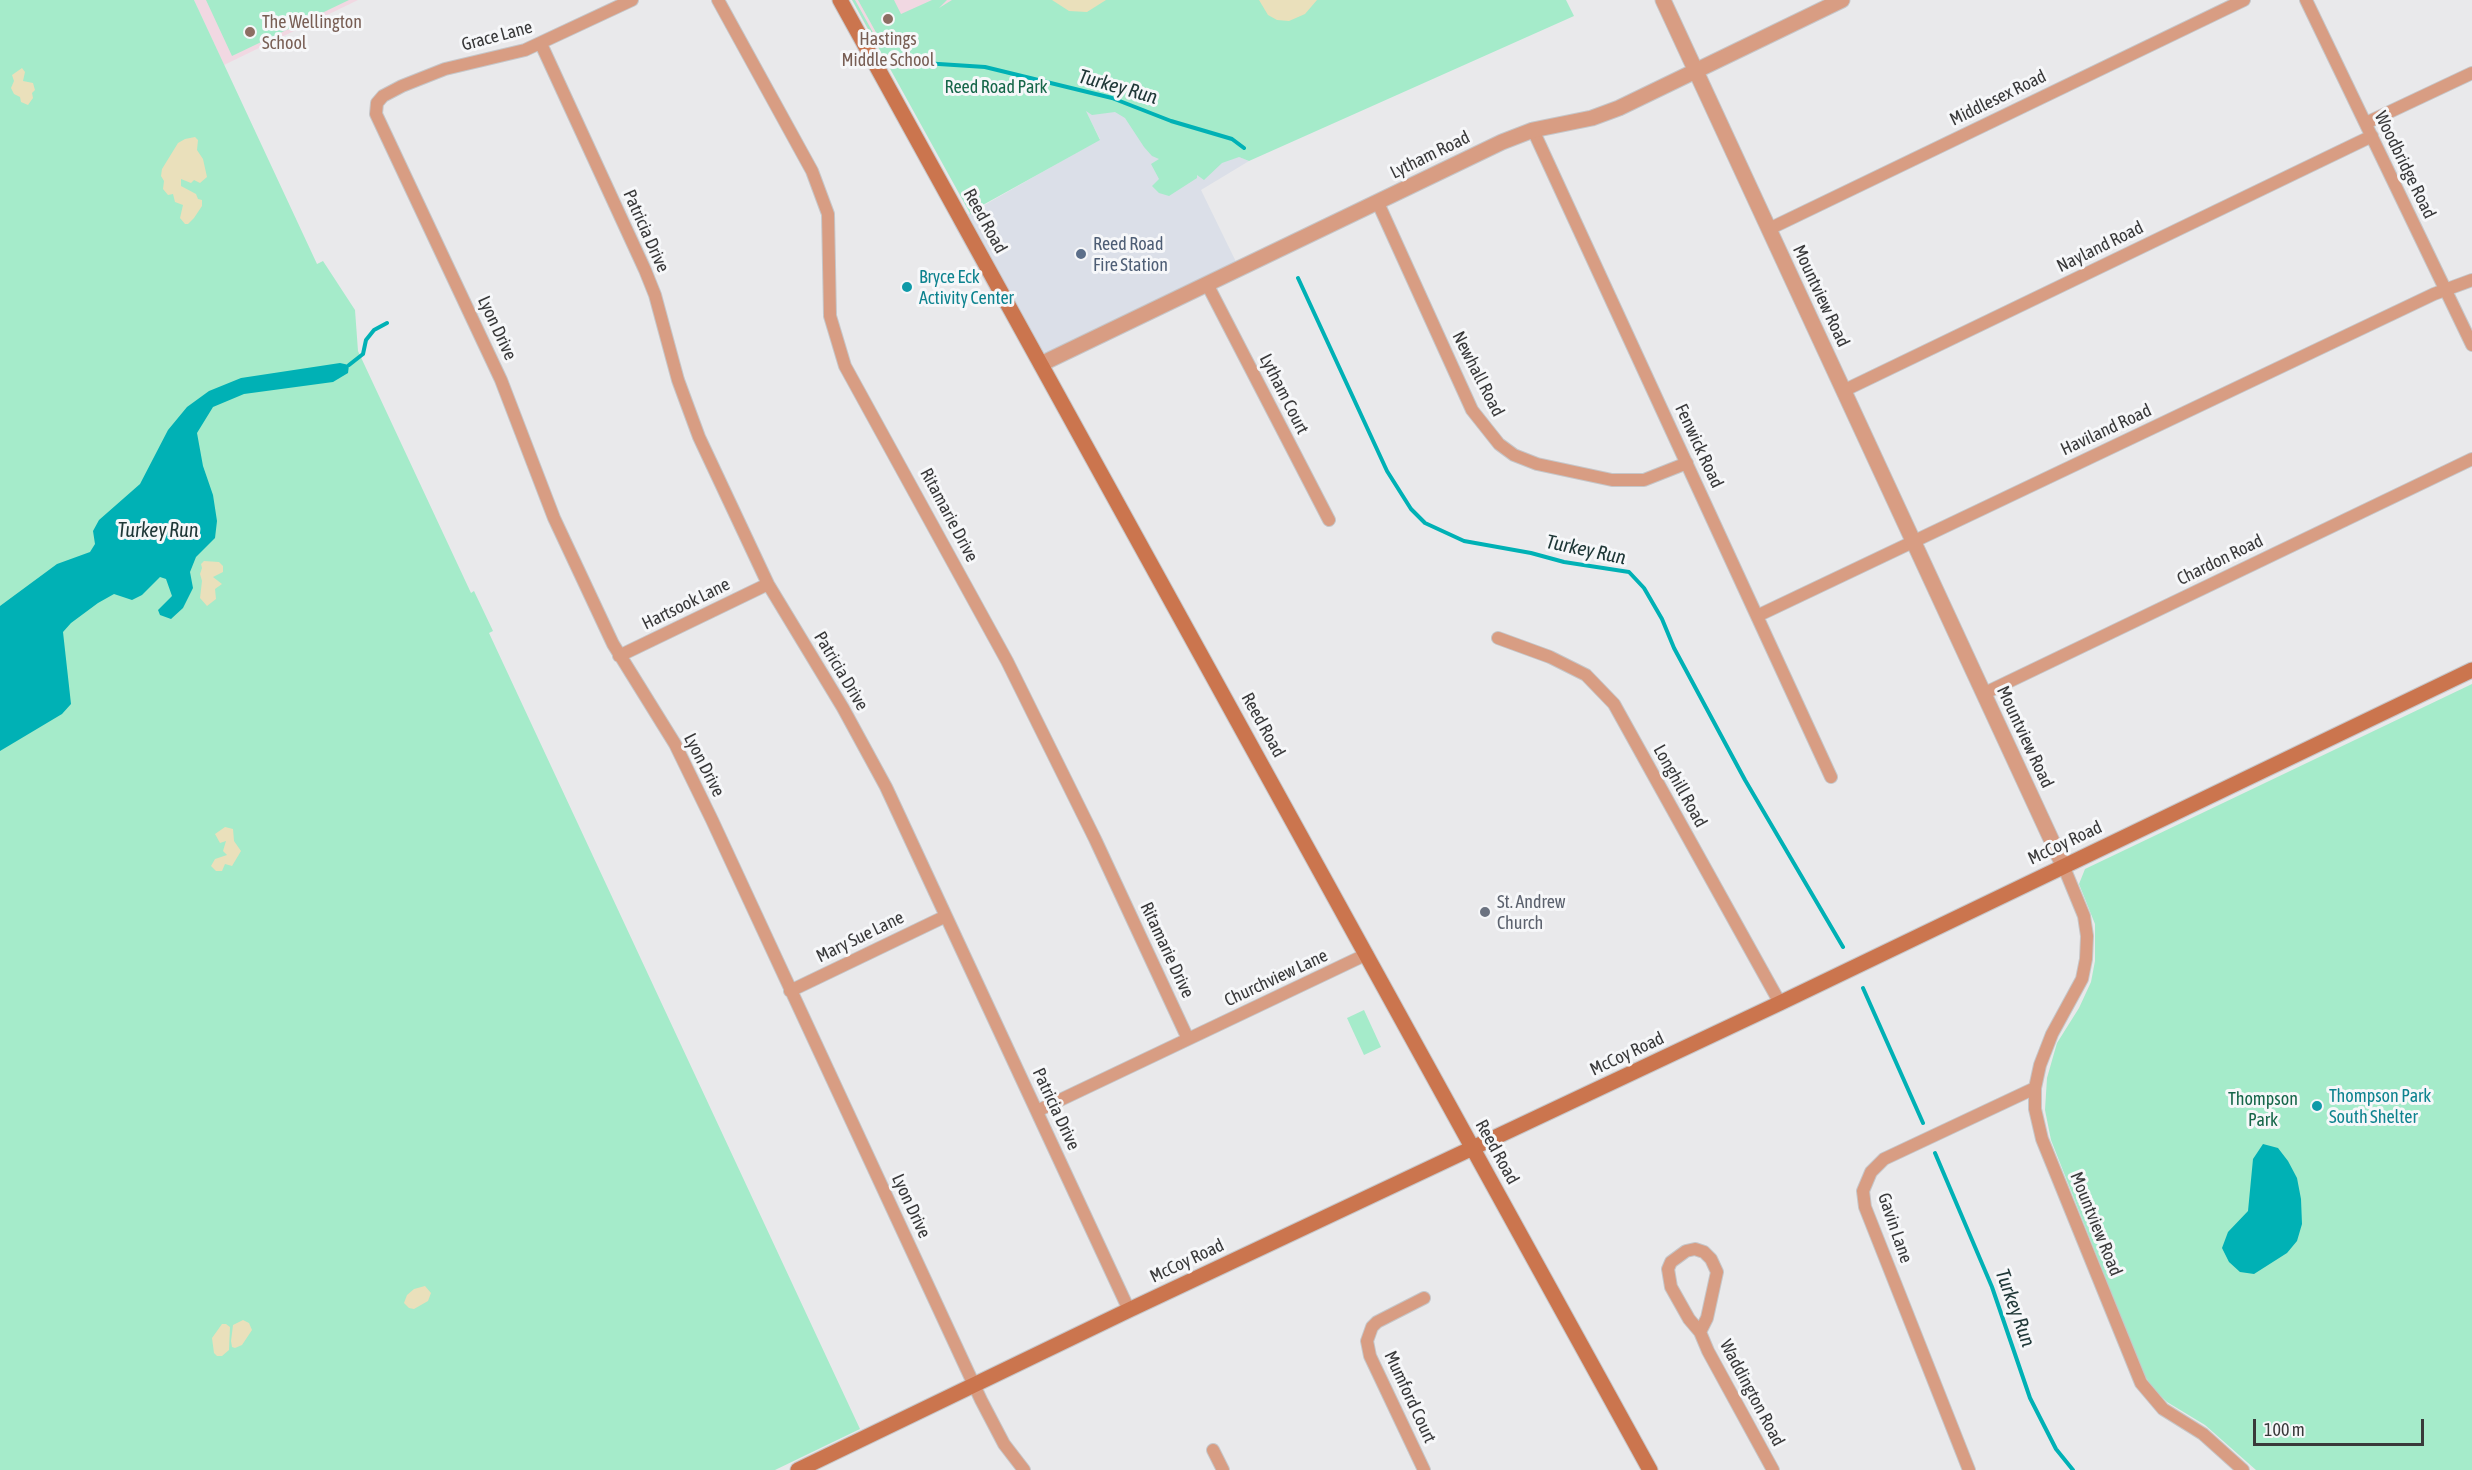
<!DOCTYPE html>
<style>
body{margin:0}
#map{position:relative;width:2472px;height:1470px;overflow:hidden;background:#e9e9eb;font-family:"Asap Condensed",sans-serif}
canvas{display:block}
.scale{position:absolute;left:2253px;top:1419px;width:171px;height:27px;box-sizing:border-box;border:3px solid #39393a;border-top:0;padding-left:8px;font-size:18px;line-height:21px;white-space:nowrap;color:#39393a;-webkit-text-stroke:4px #f6f7f9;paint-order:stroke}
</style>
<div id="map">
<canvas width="2472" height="1470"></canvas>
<div class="scale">100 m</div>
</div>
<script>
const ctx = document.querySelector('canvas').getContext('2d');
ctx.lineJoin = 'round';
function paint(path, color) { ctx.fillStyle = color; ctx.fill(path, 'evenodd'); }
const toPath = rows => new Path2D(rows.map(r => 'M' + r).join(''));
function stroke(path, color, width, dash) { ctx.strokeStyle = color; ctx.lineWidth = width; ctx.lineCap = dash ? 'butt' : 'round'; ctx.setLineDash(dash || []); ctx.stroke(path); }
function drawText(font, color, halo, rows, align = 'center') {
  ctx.font = font + ' "Asap Condensed",sans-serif'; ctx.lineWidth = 6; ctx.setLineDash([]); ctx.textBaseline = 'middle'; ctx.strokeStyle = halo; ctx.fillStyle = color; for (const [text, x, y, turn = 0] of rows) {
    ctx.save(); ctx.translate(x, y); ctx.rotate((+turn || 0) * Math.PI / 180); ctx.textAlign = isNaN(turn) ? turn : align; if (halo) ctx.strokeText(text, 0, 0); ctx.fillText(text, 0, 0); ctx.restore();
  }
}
paint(toPath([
 [1080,100,1134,114,1249,161,1201,190,1240,270,1041,367,997,304,953,223,1100,139]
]), '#dbdfe8');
paint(toPath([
 [194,0,358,0,224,65],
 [852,0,956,0,873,39]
]), '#f1d8e2');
paint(toPath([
 [0,0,194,0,317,264,323,261,355,310,358,351,471,593,474,591,493,631,489,633,860,1429,775,1470,0,1470],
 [206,0,349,0,232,56],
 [852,0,855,0,876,38,878,36,858,0,894,0,901,14,932,0,947,0,939,8,952,0,1566,0,1574,16,1249,161,1239,157,1222,163,1204,180,1197,175,1197,178,1169,196,1159,193,1152,186,1159,179,1151,164,1159,159,1152,156,1144,147,1125,118,1115,112,1092,115,1086,111,1100,140,972,211,971,215],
 [2472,684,2472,1470,2256,1470,2205,1425,2167,1402,2153,1389,2142,1371,2051,1140,2045,1110,2047,1078,2057,1043,2079,1008,2091,982,2095,961,2095,924,2079,884,2085,869],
 [1364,1010,1381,1047,1364,1055,1347,1018]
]), '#a5ebca');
paint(toPath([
 [1052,0,1106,0,1087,12,1069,11],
 [1259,0,1317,0,1305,14,1289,21,1277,20,1268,15],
 [22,68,25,72,23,81,33,83,35,90,32,93,33,98,28,105,21,102,20,97,14,94,11,88,14,81,12,75],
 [195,137,198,140,197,150,203,159,207,177,200,183,194,180,191,183,181,179,181,186,196,194,198,199,202,200,202,206,194,218,188,224,185,224,180,218,183,205,175,202,173,194,168,195,163,189,164,181,161,176,162,169,178,143,185,139],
 [204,561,219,562,223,566,223,572,213,577,222,584,215,589,216,599,207,606,200,598,202,581,200,574,202,568,201,564],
 [225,827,233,829,234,841,241,851,232,866,225,864,222,871,216,871,211,866,215,859,227,855,223,851,226,841,220,843,215,834],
 [425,1286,431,1293,428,1301,414,1309,409,1308,404,1303,407,1295,414,1289],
 [243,1320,249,1323,252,1330,242,1345,235,1348,232,1347,231,1341,233,1325],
 [222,1324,226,1324,230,1327,229,1350,222,1356,217,1356,214,1353,212,1338]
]), '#eae0bb');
paint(toPath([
 [340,363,349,365,348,373,333,382,244,394,213,407,197,433,203,466,213,495,217,521,215,538,196,557,190,572,193,588,183,608,171,619,160,615,158,610,172,596,166,579,160,577,142,595,132,600,114,594,98,603,71,623,63,632,71,704,62,714,0,751,0,606,57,564,90,552,95,544,93,531,99,520,140,484,168,430,187,407,209,391,241,378],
 [2263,1144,2278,1148,2288,1161,2297,1178,2301,1199,2302,1224,2297,1241,2287,1253,2254,1274,2240,1272,2229,1262,2222,1248,2228,1232,2248,1211,2253,1159]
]), '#00b1b5');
stroke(toPath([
 [908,62,985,67,1112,98,1171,121,1232,139,1244,148],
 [1298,278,1387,471,1411,509,1425,523,1464,541,1531,553,1564,562,1629,572,1644,588,1662,619,1674,648,1745,780,1843,947],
 [349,365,363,354,366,340,374,330,387,323],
 [1863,988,1923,1123],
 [1935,1153,1992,1287,2030,1398,2056,1449,2073,1470]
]), '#00b1b5', 4);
const minor = toPath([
 [632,0,525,50,445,69,402,86,383,96,377,103,376,114,501,380,554,518,613,644,675,744,712,820,981,1400,1004,1444,1024,1470],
 [718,0,812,171,828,214,830,316,845,366,1007,661,1095,839,1188,1039],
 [2306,0,2472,345],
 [541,44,645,270,655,295,678,380,699,437,768,584,843,708,886,787,1129,1310],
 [2366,123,2472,73],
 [1533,130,1831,777],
 [1378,203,1472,410,1499,444,1514,455,1537,464,1612,480,1644,480,1687,463],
 [1769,229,2244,0],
 [1207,284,1329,520],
 [1843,391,2372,136],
 [1757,616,2434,294,2472,280],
 [1498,638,1550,657,1586,675,1614,704,1780,1003],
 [619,656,768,584],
 [1983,694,2472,459],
 [2063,865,2084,916,2087,936,2086,959,2082,979,2052,1034,2040,1065,2035,1088,2035,1109,2042,1139,2141,1383,2163,1409,2203,1434,2243,1470],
 [790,991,946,916],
 [1037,1111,1367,954],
 [1700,1332,1707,1318,1717,1272,1711,1259,1704,1252,1695,1249,1686,1251,1671,1262,1668,1269,1671,1287,1689,1319,1700,1332,1708,1351,1773,1470],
 [1213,1450,1223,1470],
 [1424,1470,1370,1356,1367,1341,1372,1327,1377,1322,1424,1298],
 [1969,1470,1865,1207,1863,1191,1871,1172,1884,1159,2035,1088]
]);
const tertiary = toPath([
 [1663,0,2063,865],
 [1041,364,1502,142,1533,130,1592,118,1619,108,1842,0]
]);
const secondary = toPath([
 [840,0,1650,1470],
 [798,1470,1129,1310,1780,1003,2472,670]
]);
stroke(minor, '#c6c6c8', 14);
stroke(tertiary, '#c6c6c8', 17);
stroke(secondary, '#c6c6c8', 17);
stroke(minor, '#d89d83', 12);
stroke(tertiary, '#d89d83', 15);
stroke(secondary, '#cb754e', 15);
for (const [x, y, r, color] of [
 [888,19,6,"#8d6e63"],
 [250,32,6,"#8d6e63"],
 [1081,254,6,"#5c6f8a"],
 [907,287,6,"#0f9aa8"],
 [1485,912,6,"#6b7280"],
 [2317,1106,6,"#0f9aa8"]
]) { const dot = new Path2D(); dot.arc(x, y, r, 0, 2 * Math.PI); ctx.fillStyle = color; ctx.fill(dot); stroke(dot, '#f6f7f9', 2); }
drawText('18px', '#785e54', '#f6f7f9', [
 ["The Wellington",262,22],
 ["School",262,43],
 ["Hastings",888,39,"center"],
 ["Middle School",888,60,"center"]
], 'left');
drawText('18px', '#39393a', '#f6f7f9', [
 ["Grace Lane",497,36,-15],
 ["Middlesex Road",1998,98,-26],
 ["Lytham Road",1430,155,-26],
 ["Woodbridge Road",2405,165,64],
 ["Reed Road",985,221,61],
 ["Patricia Drive",646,231,66],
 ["Nayland Road",2100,247,-26],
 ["Mountview Road",1821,296,65],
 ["Lyon Drive",497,328,65],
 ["Newhall Road",1478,374,63],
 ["Lytham Court",1284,394,63],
 ["Haviland Road",2106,430,-25],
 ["Fenwick Road",1699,446,65],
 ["Ritamarie Drive",949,515,62],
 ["Chardon Road",2220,560,-26],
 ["Hartsook Lane",686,604,-26],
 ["Patricia Drive",841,671,59],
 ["Reed Road",1263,725,61],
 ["Mountview Road",2025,737,65],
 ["Lyon Drive",704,765,63],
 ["Longhill Road",1680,786,61],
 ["McCoy Road",2065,843,-25],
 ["Mary Sue Lane",860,937,-26],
 ["Ritamarie Drive",1167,950,65],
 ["Churchview Lane",1276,978,-25],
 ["McCoy Road",1627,1054,-25],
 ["Patricia Drive",1056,1109,65],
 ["Reed Road",1497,1152,61],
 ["Lyon Drive",911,1206,65],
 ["Mountview Road",2096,1224,68],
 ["Gavin Lane",1895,1228,71],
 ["McCoy Road",1187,1261,-25],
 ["Waddington Road",1752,1393,62],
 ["Mumford Court",1410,1397,65]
]);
drawText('18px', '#166649', '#f6f7f9', [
 ["Reed Road Park",996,87],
 ["Thompson",2263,1099],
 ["Park",2263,1120]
]);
drawText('18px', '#4e5e75', '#f6f7f9', [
 ["Reed Road",1093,244],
 ["Fire Station",1093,265]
], 'left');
drawText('18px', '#0d838f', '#f6f7f9', [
 ["Bryce Eck",919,277],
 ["Activity Center",919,298],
 ["Thompson Park",2329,1096],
 ["South Shelter",2329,1117]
], 'left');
drawText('18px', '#5b616d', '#f6f7f9', [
 ["St. Andrew",1497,902],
 ["Church",1497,923]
], 'left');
drawText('italic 20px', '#203838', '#f6f7f9', [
 ["Turkey Run",1118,87,16],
 ["Turkey Run",158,531],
 ["Turkey Run",1586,550,12],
 ["Turkey Run",2015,1308,70]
]);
</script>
